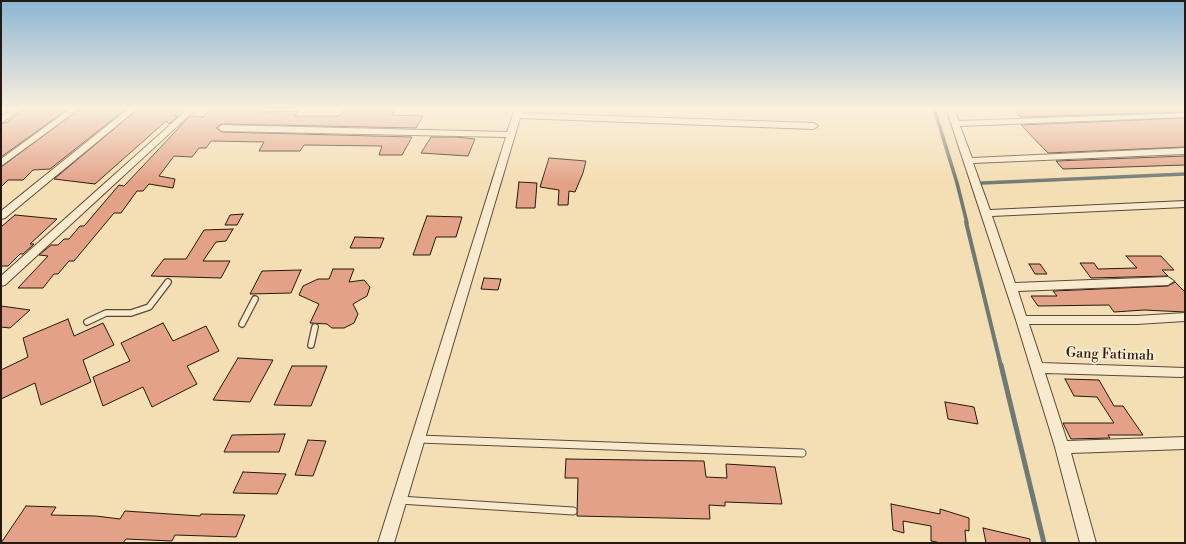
<!DOCTYPE html>
<style>
body{margin:0}
#map{position:relative;width:1186px;height:544px;overflow:hidden;background:#f4deb3;font-family:"Libre Bodoni",serif}
canvas{display:block}
.frame{position:absolute;inset:0;border:2px solid #251911;pointer-events:none}
</style>
<div id="map">
<canvas width="1186" height="544"></canvas>
<div class="frame"></div>
</div>
<script>
const ctx = document.querySelector('canvas').getContext('2d');
ctx.lineJoin = 'round';
const toPath = rows => new Path2D(rows.map(r => 'M' + r).join(''));
function stroke(path, color, width, dash) { ctx.strokeStyle = color; ctx.lineWidth = width; ctx.lineCap = dash ? 'butt' : 'round'; ctx.setLineDash(dash || []); ctx.stroke(path); }
function paint(path, color) { ctx.fillStyle = color; ctx.fill(path, 'evenodd'); }
function drawText(font, color, halo, rows, align = 'center') {
  ctx.font = font + ' "Libre Bodoni",serif'; ctx.lineWidth = 4; ctx.setLineDash([]); ctx.textBaseline = 'middle'; ctx.strokeStyle = halo; ctx.fillStyle = color; for (const [text, x, y, turn = 0] of rows) {
    ctx.save(); ctx.translate(x, y); ctx.rotate((+turn || 0) * Math.PI / 180); ctx.textAlign = isNaN(turn) ? turn : align; if (halo) ctx.strokeText(text, 0, 0); ctx.fillText(text, 0, 0); ctx.restore();
  }
}
stroke(toPath([
 [934,108,957,183,967,223],
 [982,183,1185,174]
]), '#6f7975', 3.5);
stroke(toPath([
 [966,222,1001,366]
]), '#6f7975', 4);
stroke(toPath([
 [1001,365,1044,543]
]), '#6f7975', 5);
const building = toPath([
 [25,108,69,108,1,157,1,124,8,122,25,108],
 [81,108,127,108,50,169,33,170,23,180,8,180,1,187,1,167,81,108],
 [139,108,183,108,174,116,178,116,169,124,166,121,95,184,54,179,139,108],
 [212,108,262,110,260,112,298,111,295,116,339,116,346,108,396,108,392,115,423,116,416,128,221,124,216,128,222,132,412,137,402,155,379,155,382,146,304,145,300,151,259,151,264,142,211,141,206,148,199,148,192,157,174,156,159,176,175,179,173,188,149,184,143,191,137,191,121,213,114,213,74,261,69,261,58,274,54,274,43,288,18,288,48,256,39,255,51,245,58,245,64,239,69,239,80,226,84,226,119,185,124,186,190,116,203,117,212,108],
 [1185,108,1185,112,1020,117,1016,112,1022,112,1020,109,1025,109,1185,108],
 [1185,118,1185,147,1048,153,1021,125,1185,118],
 [431,137,455,137,475,139,468,156,421,153,431,137],
 [1185,156,1185,165,1063,169,1056,161,1185,156],
 [549,158,586,161,583,173,575,192,569,191,568,205,558,205,559,190,540,187,549,158],
 [519,182,537,183,535,208,516,208,519,182],
 [243,214,237,225,225,225,230,215,243,214],
 [15,215,57,219,30,244,34,244,23,254,20,254,8,266,1,266,1,227,15,215],
 [427,216,462,217,456,237,436,237,430,255,413,255,427,216],
 [233,229,226,241,216,242,203,261,230,261,221,278,151,276,164,259,186,259,204,230,233,229],
 [355,237,384,238,380,248,350,248,355,237],
 [1126,256,1161,256,1174,270,1162,270,1168,276,1091,278,1080,263,1094,263,1098,269,1137,268,1126,256],
 [1029,264,1040,264,1047,274,1035,274,1029,264],
 [333,269,354,269,349,282,364,280,370,287,367,296,353,304,358,314,354,323,344,328,332,328,327,324,310,323,319,304,299,295,303,286,318,279,329,279,333,269],
 [301,270,291,293,250,294,262,271,301,270],
 [484,278,501,279,498,290,481,289,484,278],
 [1175,282,1185,292,1185,312,1144,310,1114,312,1109,305,1038,306,1031,296,1057,296,1053,291,1168,286,1175,282],
 [1,306,30,310,10,328,1,327,1,306],
 [68,319,74,336,103,323,114,345,83,360,91,382,41,405,35,383,1,399,1,370,28,357,23,338,68,319],
 [163,323,173,341,206,326,219,351,187,366,197,384,152,407,143,387,103,406,93,377,130,361,121,343,163,323],
 [238,358,273,360,250,402,213,400,238,358],
 [292,366,327,366,311,406,274,405,292,366],
 [1065,379,1099,380,1114,406,1123,406,1143,435,1108,435,1110,438,1071,439,1063,423,1114,423,1097,397,1074,396,1065,379],
 [945,402,974,407,978,424,948,419,945,402],
 [285,434,279,452,224,452,232,435,285,434],
 [308,440,326,441,313,476,295,475,308,440],
 [566,459,704,461,706,477,727,478,726,464,775,467,782,504,725,502,725,506,709,505,710,519,577,516,578,478,565,478,566,459],
 [243,472,286,474,277,494,233,493,243,472],
 [891,504,940,514,940,509,969,518,969,531,965,530,966,543,941,543,931,541,931,526,903,521,904,533,893,530,891,504],
 [26,506,56,507,51,515,96,516,120,519,125,511,200,516,201,514,245,515,236,537,175,535,172,541,126,539,123,543,1,543,26,506],
 [983,528,1030,539,1030,543,986,543,983,528]
]);
paint(building, '#e3a187');
stroke(building, '#251911', 1);
const serviceFar1 = toPath([
 [87,322,106,313,131,313,149,307,168,282],
 [242,324,255,299],
 [311,345,315,327]
]);
const service = toPath([
 [418,439,802,453],
 [399,500,573,511]
]);
const minor = toPath([
 [14,108,23,108,1,123,1,116,14,108],
 [71,108,80,108,1,166,1,159,71,108],
 [129,108,138,108,5,218,1,219,1,211,129,108],
 [189,108,197,108,5,285,1,286,1,276,189,108],
 [515,108,523,108,522,113,814,123,818,126,814,129,520,118,394,543,378,543,506,137,222,131,218,128,222,125,507,132,515,108],
 [946,108,954,108,959,121,1185,113,1185,117,960,126,972,158,1185,148,1185,154,973,163,990,210,1185,201,1185,207,992,216,1015,283,1168,277,1174,281,1168,285,1018,291,1026,316,1137,316,1185,313,1185,321,1137,324,1029,324,1042,363,1185,368,1185,376,1182,377,1045,373,1067,441,1185,437,1185,449,1071,453,1096,543,1080,543,1055,447,1016,320,946,108]
]);
stroke(serviceFar1, '#594a3a', 8);
stroke(service, '#594a3a', 9);
stroke(minor, '#594a3a', 2);
stroke(serviceFar1, '#f8eace', 5.5);
stroke(service, '#f8eace', 7);
paint(minor, '#f8eace');
const sky = ctx.createLinearGradient(0, 0, 0, 184);
sky.addColorStop(0, '#8bb6d5');
sky.addColorStop(0.59, '#faf0dd');
sky.addColorStop(1, '#faf0dd00');
ctx.fillStyle = sky;
ctx.fillRect(0, 0, 1186, 184);
drawText('14px', '#251911', '#f8eace', [
 ["Gang Fatimah",1110,355,2]
]);
</script>
